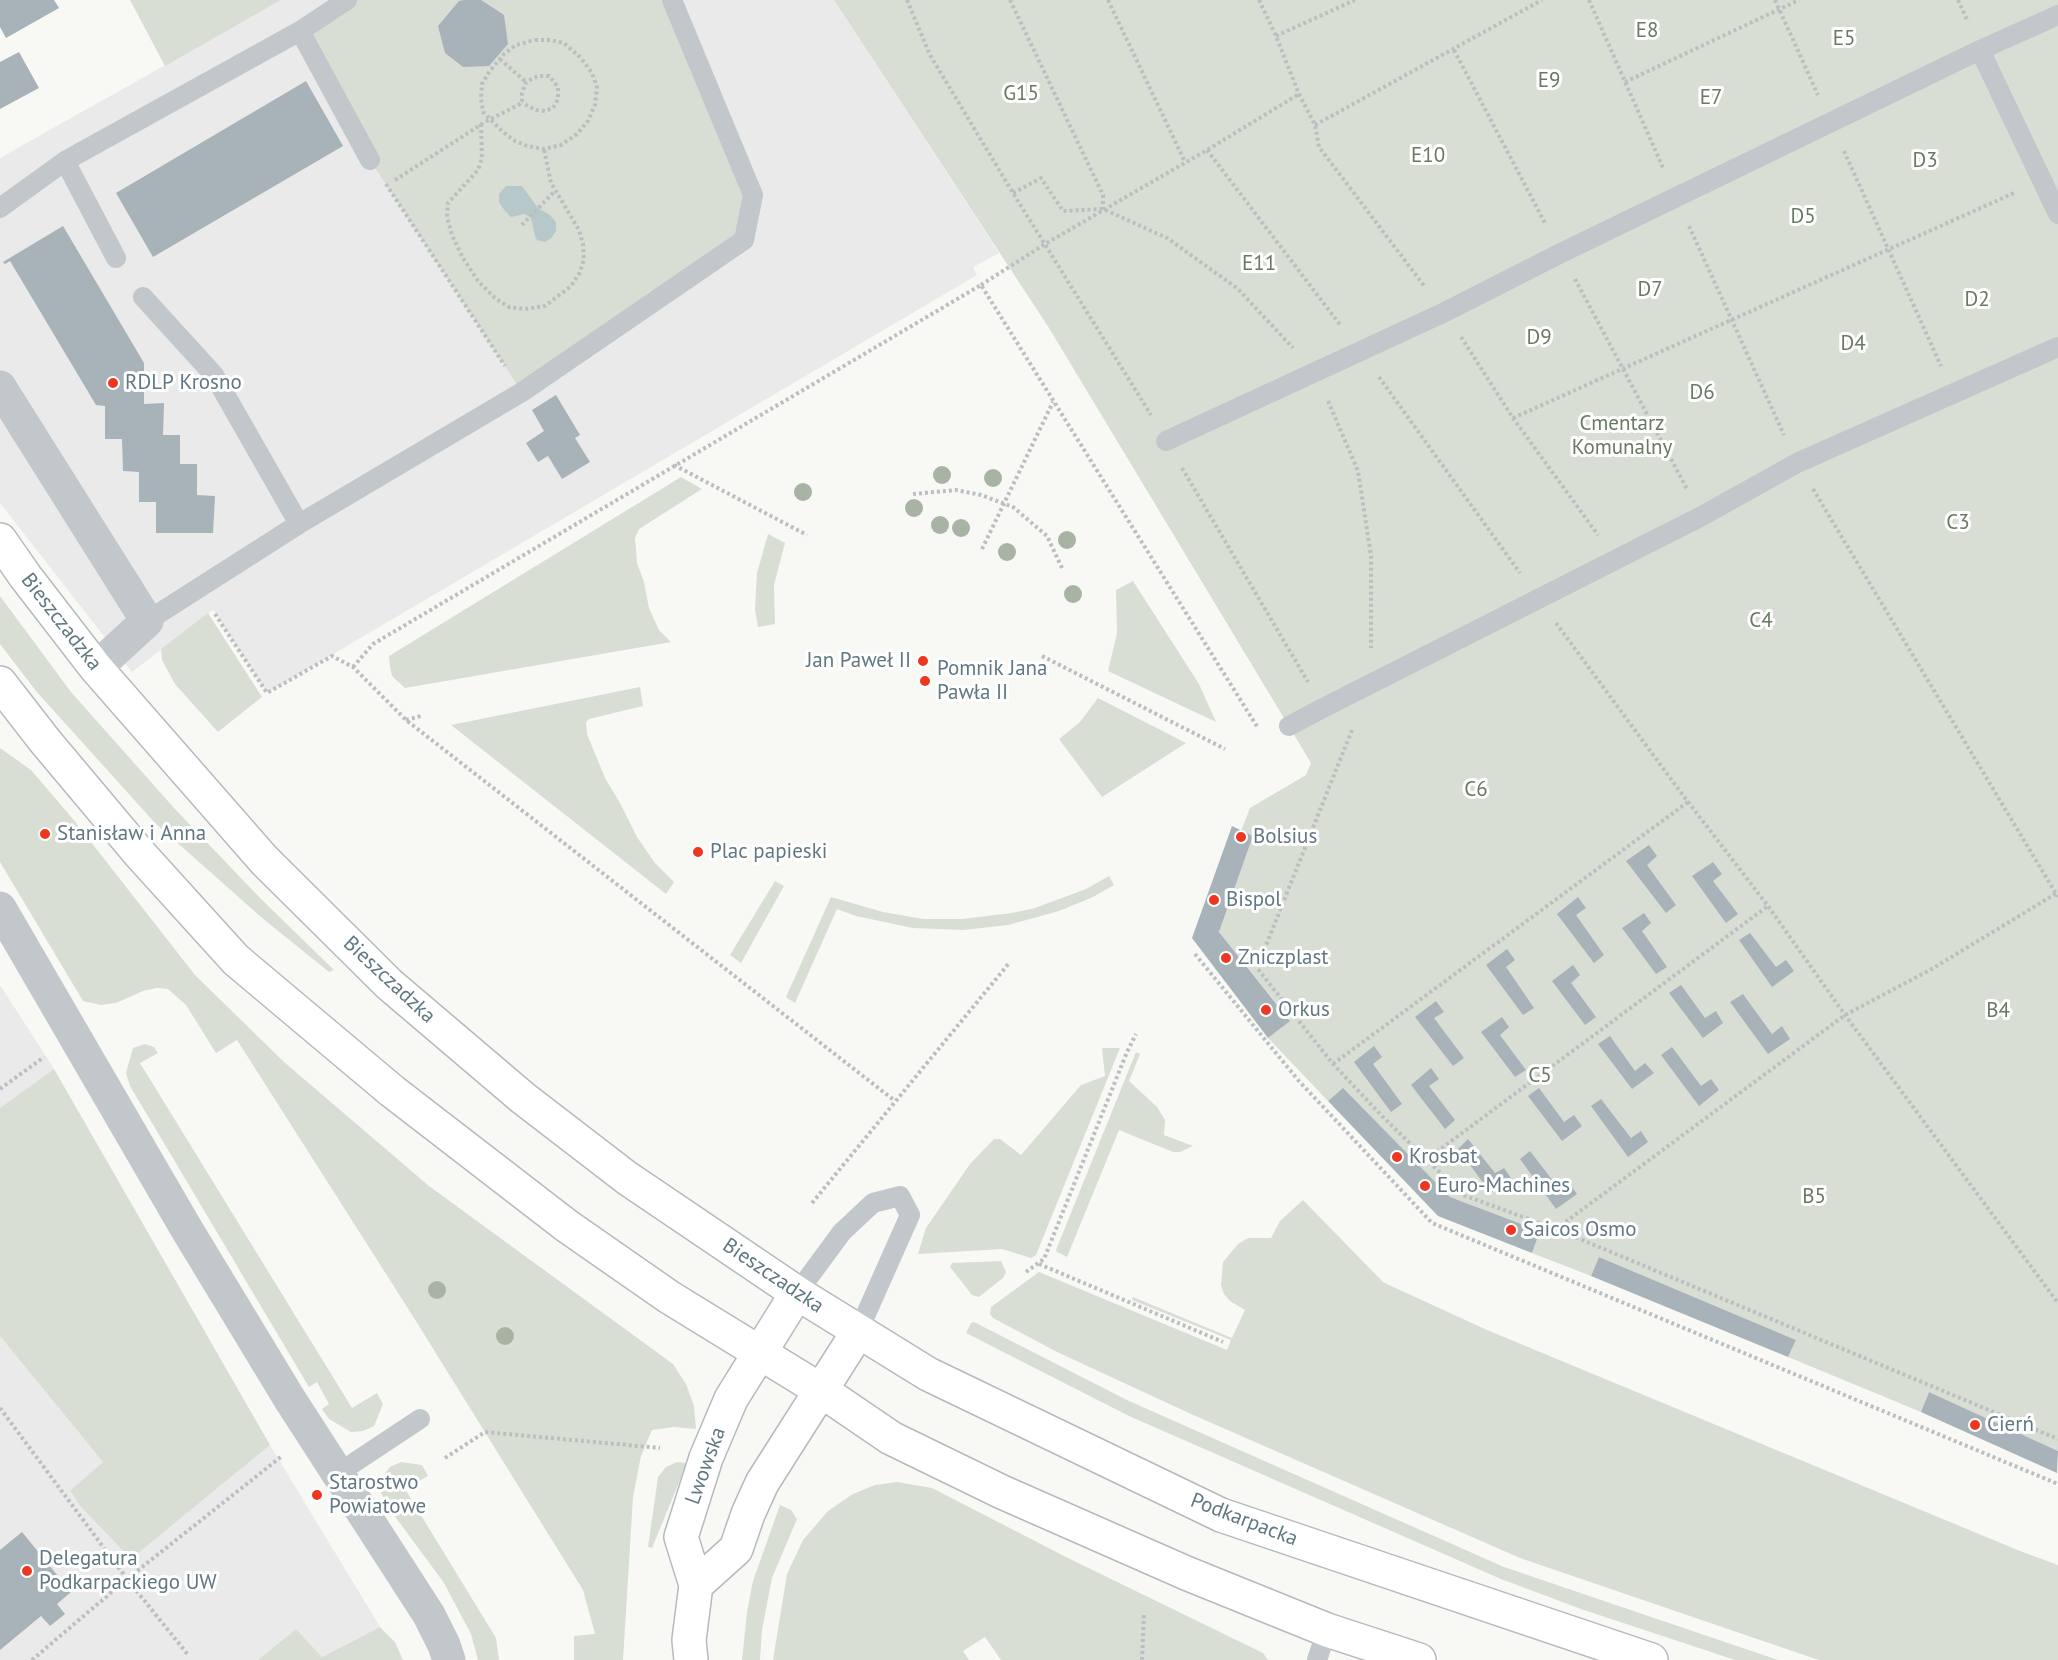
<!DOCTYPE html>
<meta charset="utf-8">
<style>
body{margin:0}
canvas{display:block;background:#f8f8f5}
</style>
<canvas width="2058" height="1660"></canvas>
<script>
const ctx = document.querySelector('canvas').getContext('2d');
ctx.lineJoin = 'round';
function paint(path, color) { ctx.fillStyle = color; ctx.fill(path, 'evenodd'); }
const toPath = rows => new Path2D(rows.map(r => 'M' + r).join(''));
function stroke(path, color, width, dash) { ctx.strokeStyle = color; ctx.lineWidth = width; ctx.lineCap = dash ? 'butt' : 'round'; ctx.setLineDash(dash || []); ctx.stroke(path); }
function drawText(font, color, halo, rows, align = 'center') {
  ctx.font = font + ' "PT Sans",sans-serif'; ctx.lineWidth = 6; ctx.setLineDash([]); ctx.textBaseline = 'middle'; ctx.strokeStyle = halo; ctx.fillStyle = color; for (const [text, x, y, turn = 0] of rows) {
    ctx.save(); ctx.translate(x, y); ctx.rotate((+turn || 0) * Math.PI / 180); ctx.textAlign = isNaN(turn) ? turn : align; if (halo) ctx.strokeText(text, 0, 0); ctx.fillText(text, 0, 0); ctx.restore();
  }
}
paint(toPath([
 [281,0,834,0,999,253,973,267,977,275,267,693,213,610,132,672,0,503,0,158],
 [0,985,54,1069,0,1108],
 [0,1336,103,1462,70,1492,81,1507,131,1559,270,1445,380,1627,322,1657,296,1629,258,1660,0,1660]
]), '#e9eae9');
paint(toPath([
 [130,0,281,0,165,66],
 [347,0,672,0,753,195,744,240,522,392,370,160,300,31],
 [834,0,2058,0,2058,1451,1929,1392,1921,1412,1788,1357,1796,1340,1599,1257,1591,1276,1532,1253,1540,1231,1450,1197,1343,1089,1328,1101,1268,1038,1290,1020,1219,932,1253,836,1241,831,1250,808,1306,775,1311,763,1049,328],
 [681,477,702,489,639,529,635,538,637,563,644,582,649,608,659,630,671,642,405,688,392,676,390,667,389,656],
 [768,534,785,543,774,585,775,624,758,627,755,610,757,573],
 [1133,581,1199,684,1216,722,1108,671,1117,633,1116,590],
 [0,596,71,692,175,809,260,898,334,970,329,972,261,917,155,823,36,691,0,644],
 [208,613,262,697,218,732,175,684,162,660,161,649],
 [640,687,643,706,589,719,586,722,587,734,605,778,620,803,637,837,655,863,674,882,666,894,451,725],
 [1098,698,1186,743,1102,797,1059,739,1080,722],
 [0,748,31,770,73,819,195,975,284,1062,429,1186,673,1364,686,1384,694,1406,696,1429,674,1427,652,1430,641,1456,633,1497,623,1660,574,1660,574,1636,595,1634,583,1590,409,1310,237,1040,216,1053,186,1005,168,989,157,988,143,991,116,1003,101,1005,83,1001,0,862],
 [1109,876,1114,885,1093,897,1059,911,1008,925,963,930,913,928,856,916,837,909,795,1003,786,997,831,897,883,912,923,919,962,919,1012,913,1035,908,1086,889],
 [775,881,784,886,741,963,730,955],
 [145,1044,154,1047,158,1053,140,1063,352,1408,377,1393,383,1404,374,1426,363,1431,351,1432,329,1419,322,1409,329,1404,317,1382,309,1387,130,1086,126,1073,129,1062,133,1048],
 [1102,1048,1120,1048,1036,1255,1031,1258,1002,1249,918,1254,926,1228,970,1164,994,1139,1000,1139,1021,1155,1081,1085,1105,1076],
 [1136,1052,1140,1054,1129,1081,1157,1107,1165,1120,1164,1135,1193,1146,1180,1152,1173,1152,1119,1130,1067,1257,1057,1252,1056,1250],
 [54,1069,270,1445,131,1559,81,1507,70,1491,103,1462,0,1336,0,1108],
 [1303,1200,1383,1282,1389,1285,1487,1330,2020,1551,2058,1565,2058,1660,1819,1660,1804,1655,1520,1558,1191,1414,1057,1352,993,1318,990,1314,991,1307,1039,1272,1227,1350,1231,1340,1132,1300,1133,1297,1232,1338,1245,1310,1230,1301,1224,1294,1221,1285,1223,1262,1238,1244,1248,1238,1271,1238,1280,1221],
 [1001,1261,1006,1272,1003,1278,979,1297,972,1295,950,1267,952,1263],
 [974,1322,1129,1401,1504,1567,1778,1660,1735,1660,1581,1609,1501,1579,1129,1416,966,1333,971,1323],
 [401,1462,422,1465,428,1476,405,1489,496,1638,499,1660,478,1660,471,1634,444,1583,391,1511,381,1493,383,1476,390,1467],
 [677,1462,687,1463,652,1548,648,1547,658,1477,666,1467],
 [897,1482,932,1488,1068,1558,1263,1653,1268,1660,1001,1660,985,1637,963,1651,969,1660,773,1660,787,1574,803,1540,828,1511,853,1494,875,1485],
 [780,1505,791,1510,797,1519,772,1578,762,1630,760,1660,742,1660,747,1612,753,1581],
 [380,1627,395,1642,403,1660,258,1660,296,1629,322,1657]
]), '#d9ded4');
paint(toPath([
 [506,186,522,186,538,208,550,215,556,222,556,231,551,238,545,242,537,240,535,236,531,218,525,214,511,217,505,211,499,202,499,194]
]), '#b7c8ca');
paint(toPath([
 [0,0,54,0,59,8,6,38,0,27],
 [464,0,481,0,504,15,508,44,489,66,463,67,445,53,438,26,459,1],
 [19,52,39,88,0,109,0,62],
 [306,81,343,146,153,257,116,193],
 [63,226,144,363,144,404,164,403,163,435,180,435,180,464,197,464,197,495,215,496,213,533,156,533,156,502,139,502,139,472,123,471,122,439,105,439,105,406,96,405,10,261,5,264,3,262],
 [556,395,580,435,575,438,590,462,562,479,548,456,538,462,526,443,544,431,532,410],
 [1232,826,1253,836,1219,932,1290,1021,1268,1038,1192,938],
 [1649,845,1657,856,1647,865,1676,905,1666,913,1626,861],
 [1713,862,1722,874,1713,881,1738,914,1726,923,1692,876],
 [1578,897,1586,908,1576,915,1604,955,1594,963,1557,914],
 [1644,913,1651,923,1642,931,1667,967,1656,974,1622,928],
 [1750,933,1776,967,1786,960,1794,971,1772,987,1739,940],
 [1507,949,1515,960,1506,967,1534,1008,1523,1015,1486,965],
 [1573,965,1580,975,1571,983,1596,1017,1585,1025,1552,981],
 [1681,985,1705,1018,1716,1011,1723,1023,1703,1038,1669,993],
 [1743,994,1772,1034,1782,1026,1790,1039,1768,1054,1730,1002],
 [1436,1001,1444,1012,1434,1018,1464,1058,1453,1066,1415,1017],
 [1502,1017,1509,1027,1500,1035,1526,1070,1515,1077,1481,1032],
 [1610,1036,1635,1071,1645,1063,1654,1073,1632,1089,1598,1044],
 [1374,1046,1382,1057,1373,1064,1402,1104,1391,1112,1354,1062],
 [1672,1047,1701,1086,1711,1079,1719,1090,1699,1106,1661,1055],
 [1431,1068,1439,1079,1429,1086,1455,1120,1445,1129,1411,1085],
 [1343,1088,1450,1197,1540,1231,1532,1253,1438,1216,1328,1101],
 [1539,1088,1564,1122,1574,1115,1582,1126,1562,1141,1528,1096],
 [1601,1099,1631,1138,1641,1131,1648,1142,1628,1157,1591,1106],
 [1468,1139,1495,1173,1504,1168,1511,1178,1491,1193,1458,1149],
 [1530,1151,1560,1190,1569,1183,1577,1194,1556,1209,1520,1159],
 [1599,1257,1796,1340,1788,1357,1591,1276],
 [1929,1392,2058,1451,2057,1473,1921,1412],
 [22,1532,71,1592,57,1604,65,1614,50,1626,41,1616,0,1650,0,1550]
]), '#a7b3b8');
const secondary = toPath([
 [696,1585,736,1549,748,1514,762,1483,858,1332],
 [691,1660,689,1640,696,1585,681,1537,706,1458,731,1399,797,1293]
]);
const primary = toPath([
 [0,540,25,576,96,668,264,860,389,984,523,1098,627,1178,797,1293,928,1374,1221,1515,1651,1660],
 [0,683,45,741,139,853,236,960,392,1091,567,1226,669,1297,822,1391,891,1438,1002,1492,1186,1573,1327,1630,1419,1660]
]);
stroke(secondary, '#b3bbbf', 36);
stroke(primary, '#b4bbbe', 36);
stroke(toPath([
 [907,0,930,55,1013,193,1151,415],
 [1010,0,1103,195,1103,209],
 [1108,0,1185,162],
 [1259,0,1276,36,1299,94,1315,125,1319,147,1425,287],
 [1589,0,1664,170],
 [1775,0,1818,95],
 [1958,0,1968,22],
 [1276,36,1355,0],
 [535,40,550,40,564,43,581,58,592,73,597,87,595,105,588,121,577,134,561,145,544,149,527,146,515,141,503,132,483,112,481,98,482,84,489,72,504,54,516,45,535,40],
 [1454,50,1546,225],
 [500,59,526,82],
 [1625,82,1799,0],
 [481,124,482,158,478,170,448,203,447,217,452,235,463,258,478,281,495,298,509,307,525,309,545,306,571,286,579,274,584,260,583,244,579,230,551,183,544,149],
 [1315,125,1542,0],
 [1207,150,1341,326],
 [1844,151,1941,366],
 [395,180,485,122,522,103,522,93,526,82,538,76,549,76,558,87,558,99,553,108,545,111,536,110,522,103],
 [386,184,505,366],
 [1013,193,1041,178,1063,211,1103,209,1167,238,1238,289,1293,348],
 [522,225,555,191],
 [1689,226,1784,435],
 [1575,279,1687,489],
 [981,285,1045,244,1207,150,1299,94],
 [1461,337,1513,418,1598,535],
 [1379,377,1520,573],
 [1328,401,1358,471,1371,556,1371,648],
 [1513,418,2014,193],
 [674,465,807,535],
 [1182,468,1308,682],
 [1813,489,2058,897],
 [913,494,956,490,981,495,1013,507,1047,536,1062,568],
 [982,549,1053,402],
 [215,614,267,693,332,656,353,667,406,720,895,1101],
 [1556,623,1679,790,1768,906,1845,1015,2058,1303],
 [1042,656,1225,749],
 [353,667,373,644,981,285,1258,728],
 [406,720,421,716],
 [1352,730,1257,968,1333,1064,1383,1117,1463,1195,1556,1229,2058,1439],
 [1195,954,1298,1080,1432,1223,2058,1484],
 [1333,1064,1688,802],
 [0,1089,44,1057],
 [1427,1159,1768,906],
 [812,1203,1010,962],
 [1556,1229,1845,1015,1930,970,2057,893],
 [1039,1264,1223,1342],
 [1026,1272,1044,1259,1127,1052,1136,1034],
 [0,1408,127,1579,189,1656],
 [445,1458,485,1432,660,1448],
 [32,1660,127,1579,282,1456],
 [1142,1660,1144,1614]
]), '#bbbfc1', 4, [3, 3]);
stroke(toPath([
 [300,31,370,160],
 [1980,50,2058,214],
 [0,208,65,161],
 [116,258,65,161,300,31,347,0],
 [143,297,214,375,299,524],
 [1166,441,1445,312,1561,253,1980,50,2058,15],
 [147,621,299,524,522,392,744,240,753,195,672,0],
 [1289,726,1323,708,1702,516,1797,463,2058,347],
 [797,1293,842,1232,873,1203,900,1196,910,1215,858,1332],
 [337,1474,420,1419],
 [1317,1660,1327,1630]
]), '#c1c7ca', 20);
stroke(toPath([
 [0,387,147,621,96,668],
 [0,908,186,1228,289,1398,429,1615,444,1645,449,1660]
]), '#c1c7ca', 33);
stroke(secondary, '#fff', 33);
stroke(primary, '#fff', 33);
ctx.fillStyle = '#a9b3a4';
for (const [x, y] of [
 [942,475],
 [993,478],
 [803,492],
 [914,508],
 [940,525],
 [961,528],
 [1067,540],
 [1007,552],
 [1073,594],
 [437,1290],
 [505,1336]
]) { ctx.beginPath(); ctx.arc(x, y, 9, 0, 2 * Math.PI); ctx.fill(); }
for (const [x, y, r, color] of [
 [113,383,6,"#ee3720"],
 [923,661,6,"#ee3720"],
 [925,681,6,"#ee3720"],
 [45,834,6,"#ee3720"],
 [1241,837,6,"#ee3720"],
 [698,852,6,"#ee3720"],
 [1214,900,6,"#ee3720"],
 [1226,958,6,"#ee3720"],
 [1266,1010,6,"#ee3720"],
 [1397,1157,6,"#ee3720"],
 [1425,1186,6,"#ee3720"],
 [1511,1230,6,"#ee3720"],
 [1975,1425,6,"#ee3720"],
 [317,1495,6,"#ee3720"],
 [27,1571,6,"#ee3720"]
]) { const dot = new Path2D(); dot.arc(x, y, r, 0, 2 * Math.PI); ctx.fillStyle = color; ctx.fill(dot); stroke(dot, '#fff', 2); }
drawText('21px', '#687a61', '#fff', [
 ["E8",1647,31],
 ["E5",1844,39],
 ["E9",1549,81],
 ["G15",1021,94],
 ["E7",1711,98],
 ["E10",1428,156],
 ["D3",1925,161],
 ["D5",1803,217],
 ["E11",1259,264],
 ["D7",1650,290],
 ["D2",1977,300],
 ["D9",1539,338],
 ["D4",1853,344],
 ["D6",1702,393],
 ["Cmentarz",1622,424],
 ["Komunalny",1622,448],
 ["C3",1958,523],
 ["C4",1761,621],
 ["C6",1476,790],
 ["B4",1998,1011],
 ["C5",1540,1076],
 ["B5",1814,1197]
]);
drawText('21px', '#617882', '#fff', [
 ["RDLP Krosno",125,383],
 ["Jan Paweł II",911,661,"right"],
 ["Pomnik Jana",937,669],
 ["Pawła II",937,693],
 ["Stanisław i Anna",57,834],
 ["Bolsius",1253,837],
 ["Plac papieski",710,852],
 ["Bispol",1226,900],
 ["Zniczplast",1238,958],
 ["Orkus",1278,1010],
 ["Krosbat",1409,1157],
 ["Euro-Machines",1437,1186],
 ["Saicos Osmo",1523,1230],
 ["Cierń",1987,1425],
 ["Starostwo",329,1483],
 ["Powiatowe",329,1507],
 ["Delegatura",39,1559],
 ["Podkarpackiego UW",39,1583]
], 'left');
drawText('21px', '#617882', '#fff', [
 ["Bieszczadzka",61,622,52],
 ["Bieszczadzka",389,980,43],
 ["Bieszczadzka",773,1276,34],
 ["Lwowska",706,1466,-70],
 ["Podkarpacka",1244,1520,21]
]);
</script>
